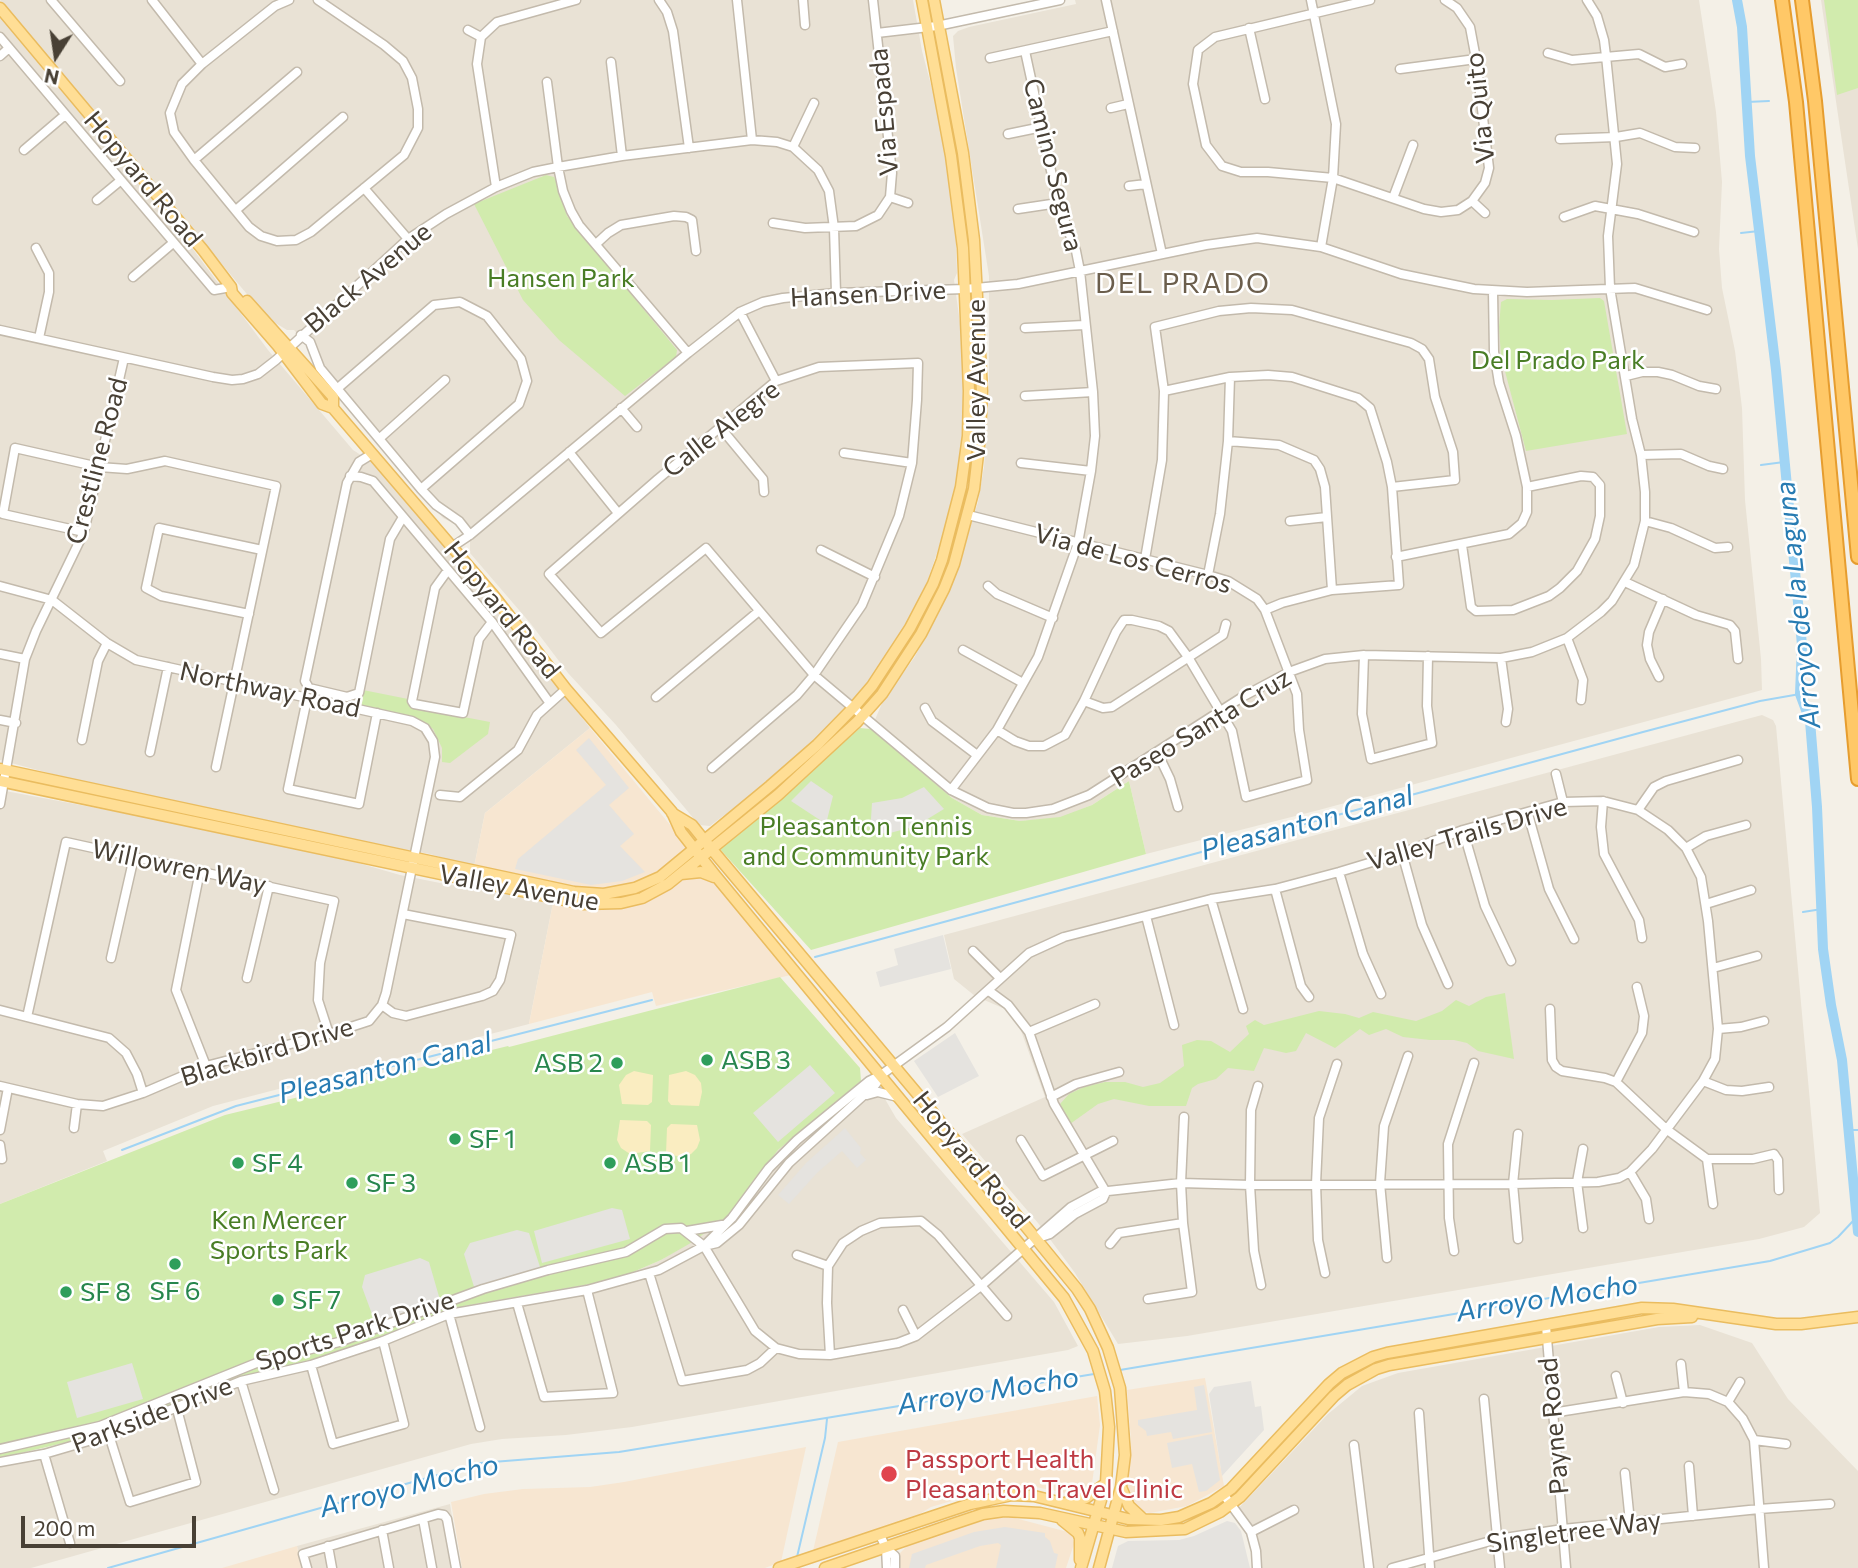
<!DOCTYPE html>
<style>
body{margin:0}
#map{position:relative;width:1858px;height:1568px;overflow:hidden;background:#f4f0e7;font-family:Commissioner,sans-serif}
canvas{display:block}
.north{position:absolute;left:21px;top:21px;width:70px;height:70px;-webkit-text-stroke:5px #fff;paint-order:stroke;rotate:192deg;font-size:19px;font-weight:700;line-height:28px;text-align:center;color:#484035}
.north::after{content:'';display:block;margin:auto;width:24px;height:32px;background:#484035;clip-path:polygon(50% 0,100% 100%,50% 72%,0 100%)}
.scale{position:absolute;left:21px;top:1516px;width:175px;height:32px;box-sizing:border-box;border:4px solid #484035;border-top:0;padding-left:9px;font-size:21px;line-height:24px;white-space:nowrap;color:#484035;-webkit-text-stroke:5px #fff;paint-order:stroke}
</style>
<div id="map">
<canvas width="1858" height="1568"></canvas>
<div class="north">N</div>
<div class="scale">200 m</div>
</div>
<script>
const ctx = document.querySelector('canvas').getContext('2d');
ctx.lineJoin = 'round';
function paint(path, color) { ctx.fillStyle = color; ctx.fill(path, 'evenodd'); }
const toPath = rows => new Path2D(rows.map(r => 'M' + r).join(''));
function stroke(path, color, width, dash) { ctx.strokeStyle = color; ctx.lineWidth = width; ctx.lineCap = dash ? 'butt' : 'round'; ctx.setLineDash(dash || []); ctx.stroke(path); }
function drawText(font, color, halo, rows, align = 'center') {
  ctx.font = font + ' Commissioner,sans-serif'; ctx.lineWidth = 5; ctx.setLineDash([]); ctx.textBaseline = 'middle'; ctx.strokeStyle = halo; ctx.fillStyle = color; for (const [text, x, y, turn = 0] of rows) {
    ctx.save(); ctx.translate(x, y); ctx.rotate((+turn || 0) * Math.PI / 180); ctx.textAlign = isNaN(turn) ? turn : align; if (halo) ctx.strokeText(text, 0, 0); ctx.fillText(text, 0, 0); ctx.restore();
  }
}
paint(toPath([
 [0,0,913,0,922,51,940,119,955,213,957,273,954,280,965,359,964,435,952,509,927,582,903,631,861,691,825,732,736,811,723,816,710,826,699,825,616,725,568,673,531,624,470,553,470,542,459,526,443,518,402,470,306,343,294,330,287,330,267,318],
 [1075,0,1699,0,1716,112,1722,182,1719,249,1722,288,1735,351,1742,408,1745,500,1761,659,1762,690,1319,810,1146,854,1129,781,1092,805,1060,818,1020,821,982,815,952,798,871,729,883,701,914,658,939,612,953,579,978,502,984,467,989,396,989,276,956,68,953,36,958,31,969,27,1076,4],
 [1821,0,1858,0,1858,249,1834,88],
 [0,17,175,225,268,350,353,450,373,463,474,581,590,728,485,813,474,867,430,854,345,839,90,784,0,760],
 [1762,715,1773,720,1776,726,1820,1213,1804,1227,1759,1239,1187,1336,1118,1344,1075,1273,1038,1223,962,1134,1045,1097,1020,1028,1005,1009,975,996,954,979,944,935],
 [0,790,118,812,341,858,400,875,450,885,483,888,553,903,529,1024,213,1106,103,1151,107,1161,0,1204],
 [861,1081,885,1099,896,1118,1054,1302,1078,1346,1068,1350,632,1427,566,1435,502,1439,471,1444,31,1568,0,1568,0,1458,83,1440,193,1398,223,1384,335,1353,464,1306,602,1282,631,1273,661,1260,727,1218,778,1150],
 [1700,1325,1752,1343,1788,1399,1858,1471,1858,1568,1254,1568,1252,1549,1236,1511,1328,1414,1362,1386,1398,1373,1659,1327],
 [450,1504,460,1568,301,1568,297,1546]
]), '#e9e2d5');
paint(toPath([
 [590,728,690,849,658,873,629,887,601,892,568,889,474,867,485,813],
 [701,861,791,975,656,1006,652,992,529,1024,553,903,601,910,622,907],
 [1205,1378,1224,1486,1187,1506,1150,1513,1135,1510,1127,1493,1131,1440,1127,1390],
 [1097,1396,1100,1425,1091,1491,1080,1496,1031,1486,992,1489,931,1507,918,1515,813,1551,838,1442],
 [806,1447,781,1562,765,1568,462,1568,451,1502,484,1494,523,1489,590,1487,624,1482],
 [1011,1517,1068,1532,1072,1535,1074,1544,1066,1568,898,1568,900,1553,907,1546,984,1519],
 [297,1546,301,1568,222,1568,246,1561]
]), '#f7e6d1');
paint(toPath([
 [1824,0,1858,0,1858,88,1837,95],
 [546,175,554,177,556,181,567,216,677,350,676,357,625,396,559,340,523,300,474,204],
 [1600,298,1604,301,1627,434,1526,451,1501,356,1499,327,1501,302,1507,299,1552,300],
 [363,690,408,699,408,704,412,707,490,722,488,734,450,763,442,762,442,748,433,729,414,717,359,705],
 [860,728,871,729,952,798,982,815,1020,821,1060,817,1092,805,1129,781,1146,854,811,950,720,849],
 [780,977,860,1068,861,1081,778,1150,727,1218,689,1244,661,1260,631,1273,602,1282,464,1306,335,1353,223,1384,106,1433,0,1458,0,1204,225,1115,508,1046,509,1047],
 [1505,993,1514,1059,1478,1051,1467,1043,1454,1040,1430,1040,1403,1037,1386,1029,1369,1035,1360,1029,1335,1048,1306,1033,1296,1051,1286,1053,1264,1048,1254,1071,1228,1068,1216,1079,1198,1084,1192,1088,1186,1106,1149,1106,1114,1099,1098,1104,1070,1124,1061,1109,1060,1104,1069,1094,1084,1087,1105,1082,1125,1082,1143,1087,1160,1083,1184,1066,1182,1045,1197,1040,1211,1041,1230,1052,1249,1034,1246,1026,1255,1020,1264,1025,1319,1011,1345,1014,1359,1018,1373,1012,1416,1021,1442,1011,1456,1000,1469,1006,1486,997]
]), '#d1ebad');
paint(toPath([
 [634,1071,653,1075,652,1102,648,1105,622,1104,619,1085,626,1075],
 [686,1071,695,1075,701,1083,702,1092,699,1106,671,1105,668,1101,669,1075],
 [620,1120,647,1121,651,1125,650,1151,630,1154,621,1148,617,1140],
 [671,1124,697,1125,700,1140,697,1148,691,1154,683,1157,666,1154,667,1128]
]), '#faedc1');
paint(toPath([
 [589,738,629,788,609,805,634,834,620,846,645,872,622,881,591,885,515,869,518,859,606,785,576,750],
 [811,781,833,796,826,824,791,801],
 [924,787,944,809,916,826,890,833,870,834,872,803,902,798],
 [943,935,951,969,880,987,876,972,898,965,894,949],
 [955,1033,979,1076,938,1097,914,1061],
 [810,1065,835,1093,778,1142,753,1113],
 [845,1128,861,1148,860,1153,866,1160,857,1168,842,1151,817,1173,789,1204,778,1195,806,1163],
 [612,1208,622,1210,630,1239,542,1263,534,1231],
 [517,1230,529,1233,541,1270,475,1290,464,1254,470,1243],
 [420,1258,429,1262,440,1300,376,1325,362,1287,365,1275],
 [132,1363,143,1399,77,1418,67,1382],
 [1251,1381,1255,1407,1261,1406,1264,1430,1222,1476,1209,1394,1214,1387],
 [1204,1385,1212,1432,1173,1439,1171,1432,1147,1436,1146,1431,1138,1425,1138,1420,1197,1410,1194,1387],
 [1212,1434,1220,1480,1206,1491,1199,1492,1192,1464,1172,1468,1167,1443],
 [1227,1521,1235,1523,1241,1531,1250,1568,1112,1568,1118,1546,1128,1541,1179,1540,1194,1536],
 [1005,1527,1045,1533,1045,1537,1050,1541,1054,1553,1058,1554,1055,1568,996,1568,1001,1545,998,1543,980,1546,926,1565,925,1568,909,1568,912,1554,974,1532]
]), '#e5e3df');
stroke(toPath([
 [1747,102,1769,101],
 [1741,233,1759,231],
 [1761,465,1784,462],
 [1803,912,1822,909],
 [815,957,1643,732,1760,701,1800,694],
 [1849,1130,1858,1130],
 [122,1150,236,1106,652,1000],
 [1120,1370,1770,1261,1830,1243,1838,1237,1853,1221,1856,1209],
 [797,1557,825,1438,827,1419],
 [108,1568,480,1463,619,1452,1094,1374]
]), '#a0d4f4', 2);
stroke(toPath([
 [1737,0,1742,27,1750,156,1776,370,1802,645,1800,694,1810,721,1817,807,1823,949,1831,1005,1842,1060,1858,1232]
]), '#a0d4f4', 10);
const minor = toPath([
 [51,0,120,81],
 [152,0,202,64],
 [289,0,275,6,202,64,182,84,170,113,174,132,194,160,249,227,261,236,277,241,296,240,311,232,404,155,418,128,418,109,412,78,403,61,384,45,318,0],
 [659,0,667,12,673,31,689,148],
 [737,0,752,140],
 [803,0,805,25],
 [1106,0,1162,254],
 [1311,0,1336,124,1333,178,1321,247],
 [1370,0,1215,37,1198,50,1193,84,1206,145,1222,166,1241,172,1268,172,1333,178,1424,209,1441,212,1458,210,1472,201,1485,183,1489,168,1476,59,1470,27,1457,8,1445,0],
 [1249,28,1265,99],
 [468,30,481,37],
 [877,33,937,26,1060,0],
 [0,37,214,290,231,287],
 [1548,53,1572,60,1639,54,1665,67,1682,64],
 [0,56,9,48],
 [990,58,1113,31],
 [611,62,622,156],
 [1400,69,1476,59],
 [547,82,558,167,563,191,571,211,579,225,688,353],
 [1111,108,1128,104],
 [1008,134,1042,127],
 [1560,139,1616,137,1640,133,1675,147,1695,148],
 [793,147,814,103],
 [24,150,65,115],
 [194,160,297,72],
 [1129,186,1146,184],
 [496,187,477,64,481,37,497,22,576,0],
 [364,188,408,239],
 [890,197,908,203],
 [1393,198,1413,145],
 [97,200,120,181],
 [1472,201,1485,213],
 [1018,209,1058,203],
 [236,210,343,117],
 [1564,217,1595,206,1638,214,1694,232],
 [773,223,805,228,856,226,878,215,890,197,892,173,873,0],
 [596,244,608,233,621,225,674,216,686,217,692,220,696,251],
 [36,248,49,273,49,292,39,338],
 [133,277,173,243],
 [740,312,776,381],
 [1025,328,1084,325],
 [0,330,213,377,232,380,243,379,258,374,276,360,408,239,446,214,496,187,533,172,558,167,622,156,752,140,777,142,793,147,818,170,829,191,834,228,836,293],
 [301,335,310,342,320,368,421,489,436,505,459,521,470,535],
 [1626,376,1642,372,1658,372,1672,375,1699,386,1716,389],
 [338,388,434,305,460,302,487,316,521,359,527,381,519,404,421,489],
 [1164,391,1230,377,1268,375,1292,377,1358,398,1370,408,1387,462,1392,487,1399,585,1332,590,1282,603,1265,610],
 [1025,396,1093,392],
 [621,408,637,427],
 [720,427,763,479,764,492],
 [380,438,445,380],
 [1228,441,1279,445,1314,460,1320,469,1325,487,1332,590],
 [569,452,618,513],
 [844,453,912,463],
 [372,454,359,462,347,483,305,681,309,688,347,697,359,693,390,539,403,517],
 [1641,455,1681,454,1709,466,1723,469],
 [1021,463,1091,471],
 [350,476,361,477,373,481,492,622,549,702],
 [968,515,1208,575,1228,581,1257,599,1265,610,1297,694,1299,730,1307,780,1246,797,1232,731,1188,657,1169,631,1159,626,1132,620,1124,620,1116,632,1084,701,1065,735,1044,746,1029,746,1015,741,997,730],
 [1290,521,1327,517],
 [1645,521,1671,528,1715,548,1728,547],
 [84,532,3,514,15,448,99,467,127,469,165,461,276,486,216,767],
 [1462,545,1471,607,1476,611,1513,610,1549,596,1560,588,1577,571,1595,539,1600,516,1600,485,1593,477,1581,476,1527,487],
 [452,547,470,535,688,353,740,312,763,302,783,298,836,293,965,289,1018,284,1206,245,1257,238,1321,247,1401,274,1474,289,1527,292,1635,288,1707,310],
 [821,550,875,577],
 [1396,557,1509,534,1522,523,1527,512,1527,487,1516,436,1499,383,1494,352,1493,291],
 [1145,559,1162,460,1164,391,1155,327,1219,311,1251,308,1292,310,1411,343,1422,349,1429,359,1435,397,1453,452,1455,480,1392,487],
 [448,570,435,588,412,701,414,704,463,713,479,639,492,622],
 [1208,575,1220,514,1228,441,1230,377],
 [1625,582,1696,615,1730,625,1735,631,1738,659],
 [0,586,52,600,107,643,136,660,412,721,425,728,433,741,435,757,386,993,382,1005,369,1021,329,1034,206,1066,143,1093,103,1106,77,1104,0,1086],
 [988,586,997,594,1053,618],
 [249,614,161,596,146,588,159,528,262,550],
 [1567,638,1583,680,1581,700],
 [963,650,1023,683],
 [0,654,25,659],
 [1364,655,1362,714,1371,759,1432,743,1427,706,1428,656],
 [1501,658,1508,709,1506,722],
 [1659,677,1650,659,1647,645,1649,632,1663,599],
 [656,697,759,611],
 [307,699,288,789,359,804,377,713],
 [1084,701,1103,708,1112,707,1223,635,1226,624],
 [925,708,932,721,977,755],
 [0,720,16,723],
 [82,740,98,661,107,643],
 [150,752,168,667],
 [1157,752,1170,779,1178,807],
 [712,768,797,695,814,675,862,605,899,516,912,463,917,400,918,363,819,367,776,381,658,479,549,574,601,633,706,548,814,675,951,790,988,808,1013,813,1026,813,1053,809,1089,795,1244,696,1289,672,1325,659,1364,655,1501,658,1532,652,1567,638,1601,612,1612,601,1634,565,1645,521,1645,492,1641,455,1632,419,1610,288,1608,236,1617,164,1606,56,1604,40,1597,16,1587,0],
 [1556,774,1563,802],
 [951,790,997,730,1038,657,1078,543,1091,471,1095,436,1093,392,1080,271,1076,251,1058,203,1025,51],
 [440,795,460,797,518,750,537,715,566,689],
 [1603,801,1601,827,1604,854,1639,920,1642,938],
 [0,804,25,659,36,631,84,532,124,358],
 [1638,810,1654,787,1666,781,1738,760],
 [1528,814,1549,889,1574,939],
 [1463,830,1485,906,1511,961],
 [1686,848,1706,836,1746,825],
 [1402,853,1422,925,1448,984],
 [200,871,176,990,206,1066],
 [1339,872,1363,954,1381,994],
 [1275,889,1301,986,1309,997],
 [1211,899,1243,1009],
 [1706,904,1751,890],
 [1146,916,1174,1025],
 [973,951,1000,978],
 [111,958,134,857],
 [1713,968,1757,956],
 [247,978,269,886],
 [989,991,1008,1005,1029,1032,1054,1104,1106,1192],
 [382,1005,393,1013,406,1016,482,996,493,991,500,980,511,935,403,914],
 [1550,1009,1552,1060,1556,1067,1562,1071,1605,1078,1616,1082,1666,1129,1707,1159,1753,1159,1774,1154,1778,1160,1779,1190],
 [0,1010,109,1038,126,1053,137,1074,143,1093],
 [27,1017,66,842,334,901,320,963,318,1000,329,1034],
 [1718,1029,1741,1027,1764,1021],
 [1029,1032,1095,1004],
 [1703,1081,1726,1090,1742,1091,1769,1087],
 [1616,1082,1642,1033,1644,1016,1637,987],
 [1258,1086,1251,1110,1250,1185,1254,1251,1261,1285],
 [867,1095,878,1092,898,1097],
 [1051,1097,1076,1084,1119,1072],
 [74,1128,77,1104],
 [0,1130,8,1088],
 [1518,1134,1513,1184,1518,1239],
 [1021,1140,1043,1176,1113,1141],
 [0,1145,2,1159],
 [1583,1149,1577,1182,1583,1228],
 [1707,1159,1713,1204],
 [1630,1172,1646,1199,1649,1219],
 [687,1231,722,1225],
 [1038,1238,1050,1234,1075,1214,1103,1199,1106,1192],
 [1110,1244,1119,1233,1183,1223],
 [1454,1251,1449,1218,1448,1144,1474,1063],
 [797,1255,828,1266],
 [1387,1258,1380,1183,1384,1126,1408,1056],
 [649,1273,682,1381,747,1370,760,1363,776,1348],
 [1325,1273,1318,1240,1316,1184,1319,1118,1337,1064],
 [1148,1299,1192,1292,1183,1223,1181,1183,1184,1117],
 [517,1303,544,1397,613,1393,587,1290],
 [903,1310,916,1336],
 [449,1314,480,1427],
 [1546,1326,1566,1568],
 [830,1355,827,1303,828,1266,843,1243,861,1231,880,1223,921,1221,938,1235,1007,1316],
 [1681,1364,1684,1392],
 [311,1365,333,1444,404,1424,383,1341],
 [1616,1376,1623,1403],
 [241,1381,274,1490],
 [1484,1399,1500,1568],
 [1728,1402,1740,1382],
 [1419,1413,1430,1568],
 [1552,1413,1684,1392,1709,1394,1728,1402,1743,1419,1754,1440,1764,1568],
 [109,1435,130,1502,196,1482,177,1409],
 [1754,1440,1786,1444],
 [1354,1445,1369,1568],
 [0,1449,100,1426,259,1362,339,1342,483,1289,548,1270,626,1252,665,1229,681,1228,704,1246,755,1331,776,1348,799,1354,830,1355,898,1343,916,1336,982,1285,1071,1207,1099,1192,1181,1183,1250,1185,1513,1184,1598,1182,1619,1178,1630,1172,1652,1149,1703,1081,1715,1059,1718,1029,1708,921,1701,877,1686,848,1668,830,1638,810,1603,801,1563,802,1463,830,1402,853,1339,872,1275,889,1211,899,1064,937,1029,953,947,1027,881,1075,869,1081,797,1140,769,1168,732,1218,704,1246],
 [44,1454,70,1543],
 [0,1462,44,1454,109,1435,241,1381,311,1365,383,1341,449,1314,587,1290,659,1270,704,1246,717,1243,739,1225,789,1163,875,1085,881,1077],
 [1689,1466,1693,1516],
 [1625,1473,1630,1522],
 [1224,1495,1251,1532,1256,1551,1257,1568],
 [423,1519,432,1568],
 [382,1530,389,1568],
 [1251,1532,1294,1510],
 [880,1535,886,1548,895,1556,895,1568],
 [328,1546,332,1568],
 [886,1548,887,1568],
 [307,1568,303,1554,438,1514,444,1515,447,1519,456,1568],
 [1392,1568,1498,1539,1563,1529,1759,1509,1830,1504]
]);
const major = toPath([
 [0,8,203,250,231,287,232,293,278,346,322,404,333,408,494,596,566,689,672,812,681,832,715,875,1064,1298,1093,1351,1105,1391,1109,1427,1106,1483,1081,1568],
 [247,301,333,397,333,408],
 [0,769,574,892,604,894,635,888,660,877,770,786,817,745,854,707,872,686,910,628,933,584,942,560,961,487,968,436,969,391,963,248,951,156,922,0],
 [0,781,583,904,621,903,642,898,668,884,778,795,857,722,882,694,921,634,944,589,954,564,974,489,980,437,982,391,974,240,963,153,934,0],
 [672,813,692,825,704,840,920,1097,1077,1289,1090,1309,1108,1348,1120,1388,1125,1455,1121,1487,1099,1568],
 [681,874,701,872,714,877],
 [1121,1487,1129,1506,1143,1519],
 [1069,1501,1086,1498,1105,1484],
 [1062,1520,1078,1533,1080,1538,1080,1560],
 [779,1568,970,1504,1012,1495,1034,1496,1128,1519,1161,1520,1179,1517,1211,1503,1231,1489,1329,1384,1342,1373,1373,1357,1387,1353,1642,1308,1673,1309,1776,1324,1801,1324,1858,1317],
 [825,1568,956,1523,983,1514,1004,1511,1040,1513,1126,1532,1185,1529,1220,1512,1240,1497,1334,1396,1347,1385,1376,1369,1389,1365,1657,1319,1692,1317]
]);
const highway = toPath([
 [1782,0,1796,102,1858,779],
 [1802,0,1815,101,1858,557]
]);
stroke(minor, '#c3baac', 11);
stroke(major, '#eabc5f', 13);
stroke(highway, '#e69d2f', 16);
stroke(minor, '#fff', 8);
stroke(major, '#ffde95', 10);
stroke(highway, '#ffc867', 12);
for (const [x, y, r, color] of [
 [707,1060,7,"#2e9e5b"],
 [617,1063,7,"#2e9e5b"],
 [455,1139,7,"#2e9e5b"],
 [238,1163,7,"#2e9e5b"],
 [610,1163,7,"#2e9e5b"],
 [352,1183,7,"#2e9e5b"],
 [175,1264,7,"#2e9e5b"],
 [66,1292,7,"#2e9e5b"],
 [278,1300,7,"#2e9e5b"],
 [889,1474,9,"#e0444e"]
]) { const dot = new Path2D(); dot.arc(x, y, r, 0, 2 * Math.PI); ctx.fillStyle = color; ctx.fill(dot); stroke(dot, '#fff', 2.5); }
drawText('26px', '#484035', '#fff', [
 ["Via Quito",1480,108,-96],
 ["Via Espada",884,112,-95],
 ["Camino Segura",1053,165,76],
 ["Hopyard Road",143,179,50],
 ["Black Avenue",368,278,-40],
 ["Hansen Drive",868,294,-3],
 ["Valley Avenue",976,380,-90],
 ["Calle Alegre",721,429,-38],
 ["Crestline Road",97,461,-75],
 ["Via de Los Cerros",1133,559,15],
 ["Hopyard Road",502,610,51],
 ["Northway Road",270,690,12],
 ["Paseo Santa Cruz",1201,728,-31],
 ["Valley Trails Drive",1467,834,-16],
 ["Willowren Way",179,867,12],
 ["Valley Avenue",519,888,10],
 ["Blackbird Drive",267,1052,-17],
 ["Hopyard Road",971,1160,51],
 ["Sports Park Drive",355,1331,-18],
 ["Parkside Drive",152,1415,-21],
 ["Payne Road",1554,1426,-95],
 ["Singletree Way",1574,1532,-8]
]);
drawText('26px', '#497d25', '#fff', [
 ["Hansen Park",561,278],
 ["Del Prado Park",1558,360],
 ["Pleasanton Tennis",866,826],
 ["and Community Park",866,856],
 ["Ken Mercer",279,1220],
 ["Sports Park",279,1250]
]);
drawText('26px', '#27864d', '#fff', [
 ["ASB 3",721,1060],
 ["ASB 2",603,1063,"right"],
 ["SF 1",469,1139],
 ["SF 4",252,1163],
 ["ASB 1",624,1163],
 ["SF 3",366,1183],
 ["SF 6",175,1291,"center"],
 ["SF 8",80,1292],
 ["SF 7",292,1300]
], 'left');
drawText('26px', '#be3a42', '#fff', [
 ["Passport Health",905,1459],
 ["Pleasanton Travel Clinic",905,1489]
], 'left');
ctx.letterSpacing = '2px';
drawText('28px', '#6b5e4c', '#fff', [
 ["DEL PRADO",1183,284]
]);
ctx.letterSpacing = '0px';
drawText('italic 28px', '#277bb2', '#fff', [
 ["Arroyo de la Laguna",1798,605,-96],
 ["Pleasanton Canal",1307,823,-15],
 ["Pleasanton Canal",385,1068,-14],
 ["Arroyo Mocho",1547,1298,-9],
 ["Arroyo Mocho",988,1391,-9],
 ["Arroyo Mocho",409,1486,-14]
]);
</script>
